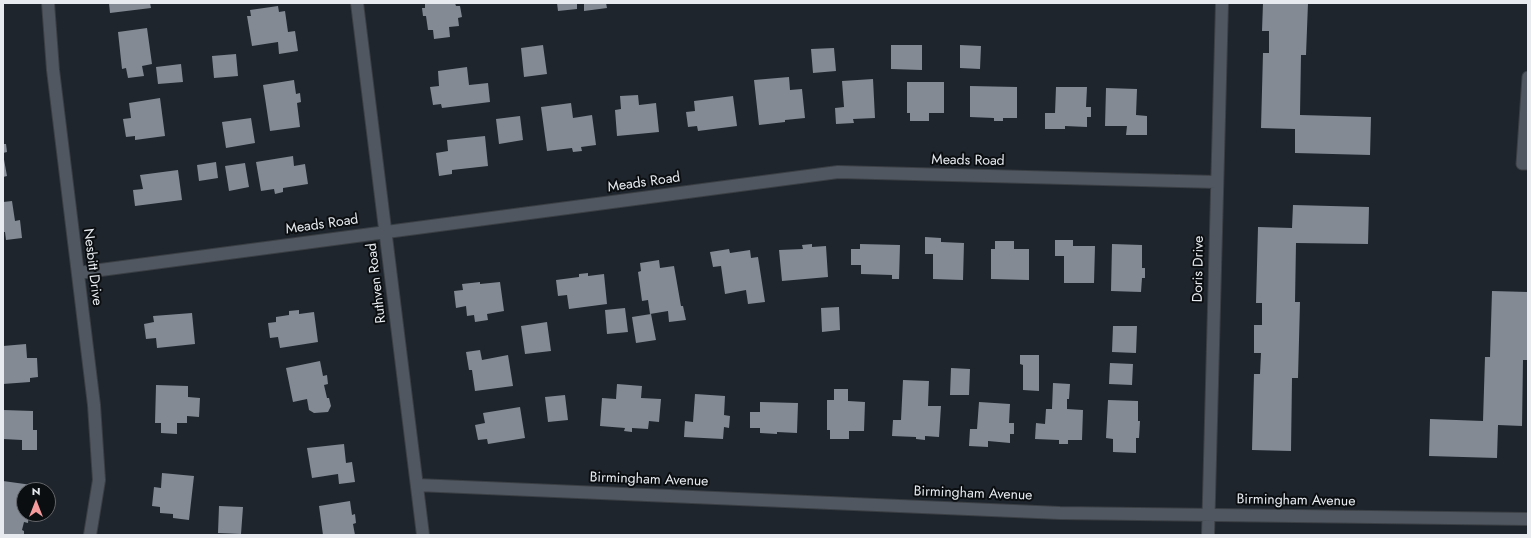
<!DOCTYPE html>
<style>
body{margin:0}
#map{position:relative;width:1531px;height:538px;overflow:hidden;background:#1f252c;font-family:Jost,sans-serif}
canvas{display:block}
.frame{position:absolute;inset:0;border:4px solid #e7ebf0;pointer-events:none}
.north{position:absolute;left:16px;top:482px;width:40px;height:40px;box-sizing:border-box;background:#0b0e11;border:1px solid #63666a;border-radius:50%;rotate:0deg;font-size:11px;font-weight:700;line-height:16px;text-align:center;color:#e7ebf0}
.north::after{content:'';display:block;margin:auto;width:14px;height:18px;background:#f59b9d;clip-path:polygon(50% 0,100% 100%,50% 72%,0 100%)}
</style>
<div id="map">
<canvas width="1531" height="538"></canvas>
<div class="frame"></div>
<div class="north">N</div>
</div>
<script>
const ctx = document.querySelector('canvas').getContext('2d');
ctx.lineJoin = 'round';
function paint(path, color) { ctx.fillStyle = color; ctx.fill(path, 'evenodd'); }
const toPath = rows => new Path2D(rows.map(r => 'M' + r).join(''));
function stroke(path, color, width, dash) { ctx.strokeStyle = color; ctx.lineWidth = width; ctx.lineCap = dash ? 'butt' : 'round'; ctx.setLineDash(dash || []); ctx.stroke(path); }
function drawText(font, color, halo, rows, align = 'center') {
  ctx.font = font + ' Jost,sans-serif'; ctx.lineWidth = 4; ctx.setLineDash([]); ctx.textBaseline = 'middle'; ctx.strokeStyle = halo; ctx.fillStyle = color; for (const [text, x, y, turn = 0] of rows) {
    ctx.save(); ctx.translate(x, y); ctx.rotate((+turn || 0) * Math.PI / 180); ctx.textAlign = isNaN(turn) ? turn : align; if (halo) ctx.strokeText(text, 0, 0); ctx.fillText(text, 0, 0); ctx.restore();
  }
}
paint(toPath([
 [109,3,150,3,151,8,110,13],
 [425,3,455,3,456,6,460,6,462,17,458,18,459,26,449,27,450,37,434,39,433,30,428,30,426,16,423,16,422,8,425,8],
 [557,3,577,3,577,9,558,11],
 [584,3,606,3,607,8,584,11],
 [1263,3,1308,3,1306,55,1301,55,1300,115,1371,117,1370,155,1295,153,1295,129,1261,128,1263,53,1269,53,1269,31,1262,31],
 [278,6,279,12,285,11,288,32,295,31,298,51,279,54,278,42,252,46,247,16,251,16,250,10],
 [147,28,152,64,142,66,144,76,128,78,126,68,122,69,118,32],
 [543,45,547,74,524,77,521,48],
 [891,45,922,45,922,70,891,69],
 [960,45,981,46,980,69,960,68],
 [834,48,836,71,813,73,811,49],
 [236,54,238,76,214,78,212,56],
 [181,64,183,82,158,84,156,67],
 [467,67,469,85,488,83,490,102,442,108,441,104,433,105,430,87,439,86,438,71],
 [789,77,790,90,802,89,805,118,785,120,785,122,759,125,754,80],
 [873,79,875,118,853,119,854,123,836,124,835,108,844,107,842,81],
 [294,80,296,94,300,93,301,102,297,103,300,127,270,131,263,85],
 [907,82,944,82,944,113,929,113,929,121,910,121,910,113,907,113],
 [970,86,1017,87,1017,118,1003,118,1003,121,994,121,994,118,970,117],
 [1056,87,1087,87,1086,107,1091,107,1091,117,1087,117,1087,127,1065,126,1065,129,1045,129,1045,113,1055,113],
 [1106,88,1137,89,1136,115,1147,116,1147,135,1126,135,1127,126,1105,126],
 [638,95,639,105,656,103,659,132,617,136,615,110,621,109,620,96],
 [733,96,737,126,698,131,697,126,688,127,686,112,695,111,694,101],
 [160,98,165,136,135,140,135,136,126,137,123,119,131,118,129,103],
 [571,103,573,118,592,115,596,145,581,147,582,151,573,152,572,148,547,151,541,107],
 [520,116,523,140,499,144,496,119],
 [251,118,255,143,226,148,222,122],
 [485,136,488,166,452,170,452,174,439,176,436,153,448,151,447,140],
 [3,144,6,144,7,152,3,153],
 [3,154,7,176,3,177],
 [293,156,294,166,305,164,308,184,283,188,283,192,275,194,274,189,261,191,256,162],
 [216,162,218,178,199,181,197,165],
 [245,163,249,187,229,191,225,166],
 [178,170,182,200,135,206,133,190,143,189,140,175],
 [12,201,15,221,20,220,22,238,6,240,5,232,3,232,3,202],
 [1293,205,1369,207,1368,244,1296,243,1295,302,1300,302,1298,378,1292,378,1291,451,1252,450,1254,374,1260,374,1261,353,1254,353,1254,325,1262,325,1262,303,1256,303,1258,227,1292,228],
 [925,237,941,238,941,242,964,243,963,280,933,279,933,254,925,254],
 [1055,240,1073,240,1073,246,1095,246,1094,283,1064,283,1064,256,1055,256],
 [995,241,1014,241,1014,249,1029,249,1029,280,991,279,991,249,995,249],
 [812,244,812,247,826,246,828,277,782,281,779,250,803,249,802,245],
 [860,244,900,245,899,279,892,279,892,275,861,274,861,265,851,265,851,249,860,249],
 [1112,244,1142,245,1142,268,1145,268,1145,278,1142,278,1141,292,1111,291],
 [729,249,730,253,750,250,751,258,758,257,765,302,748,304,746,290,725,294,721,266,713,267,710,252],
 [659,260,660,268,674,266,681,306,683,306,686,320,669,322,668,311,650,314,648,300,642,301,638,272,641,271,640,263],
 [588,273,588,276,604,274,607,304,569,309,567,295,558,296,556,280,579,277,579,274],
 [480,282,480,284,500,282,504,311,487,314,488,320,475,322,474,315,467,316,466,306,456,308,454,291,463,290,462,284],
 [1492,291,1528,292,1528,360,1523,360,1522,426,1498,425,1497,458,1429,456,1430,419,1483,421,1485,357,1490,357],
 [839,307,840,330,822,332,821,308],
 [625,308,628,332,607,334,605,310],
 [299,310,299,314,314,312,318,342,280,348,278,337,270,338,268,323,276,322,276,317,289,315,289,311],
 [192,313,195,344,157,348,156,338,146,339,144,324,154,322,153,316],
 [651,314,656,340,636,343,632,317],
 [547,322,551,351,525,354,521,326],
 [1113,326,1137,326,1136,353,1112,352],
 [26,344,27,358,37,358,38,377,30,378,30,382,3,384,3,346],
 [480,350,482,360,508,355,513,386,475,391,472,370,469,370,466,352],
 [1020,355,1039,355,1039,391,1023,390,1023,365,1020,364],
 [320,361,323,376,327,375,328,384,324,385,327,398,329,398,331,406,328,412,314,413,309,410,307,399,293,402,286,368],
 [1110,363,1133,364,1132,385,1109,384],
 [951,368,970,369,969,395,950,395],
 [903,380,929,381,928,406,941,406,939,437,925,436,925,440,916,439,916,437,892,436,893,420,901,420],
 [1053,383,1070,384,1069,399,1067,399,1067,409,1083,410,1082,440,1068,440,1068,444,1059,444,1059,440,1035,439,1036,423,1045,424,1046,409,1052,409],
 [617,384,642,386,641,398,661,399,659,422,649,421,648,429,632,428,632,432,624,431,625,428,600,426,602,398,616,399],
 [156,385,188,386,188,397,200,398,199,417,187,416,187,423,177,423,177,434,161,433,161,423,155,423],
 [834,389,848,389,848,401,865,402,864,431,849,431,849,439,830,439,830,430,827,430,827,400,834,400],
 [695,394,725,396,724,415,730,416,729,428,724,427,723,439,684,437,685,421,693,422],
 [565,395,568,420,548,422,545,397],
 [1108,400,1138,401,1138,421,1140,421,1139,438,1136,438,1136,453,1113,452,1113,439,1106,438],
 [760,402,798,403,797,433,777,432,777,434,760,433,760,428,750,428,750,412,760,412],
 [979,402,1010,404,1009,423,1014,423,1014,434,1010,434,1010,443,988,441,988,447,969,446,970,429,977,429],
 [520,407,525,438,488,444,487,439,478,440,475,425,485,423,483,413],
 [3,410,33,411,33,430,37,430,37,450,22,450,22,440,3,439],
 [344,444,346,463,352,462,355,482,339,484,338,474,312,478,307,448],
 [162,473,194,476,189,520,173,518,173,514,160,513,160,507,152,506,154,487,161,488],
 [3,481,32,485,31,490,24,490,24,514,29,514,28,523,24,522,22,530,24,531,24,535,3,535],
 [350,501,352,515,355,514,356,523,353,524,355,535,323,535,319,506],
 [219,506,243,507,241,534,218,533]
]), '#838a94');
const lane = toPath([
 [1528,77,1522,164,1528,164]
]);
const street = toPath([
 [48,3,53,70,94,405,99,480,90,535],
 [357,3,423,535],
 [78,273,838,172,1216,182],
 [417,485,1060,513,1528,519],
 [1208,535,1222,3]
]);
stroke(lane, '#3a3f45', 13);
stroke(street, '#3a3f45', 14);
stroke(lane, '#515760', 11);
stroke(street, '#515760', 12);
drawText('14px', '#e7ebf0', '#0b0e11', [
 ["Meads Road",968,161,1],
 ["Meads Road",644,183,-8],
 ["Meads Road",322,225,-8],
 ["Nesbitt Drive",92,267,83],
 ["Doris Drive",1199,269,-89],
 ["Ruthven Road",377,283,-97],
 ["Birmingham Avenue",649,480,2],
 ["Birmingham Avenue",973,494,2],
 ["Birmingham Avenue",1296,501,1]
]);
</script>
